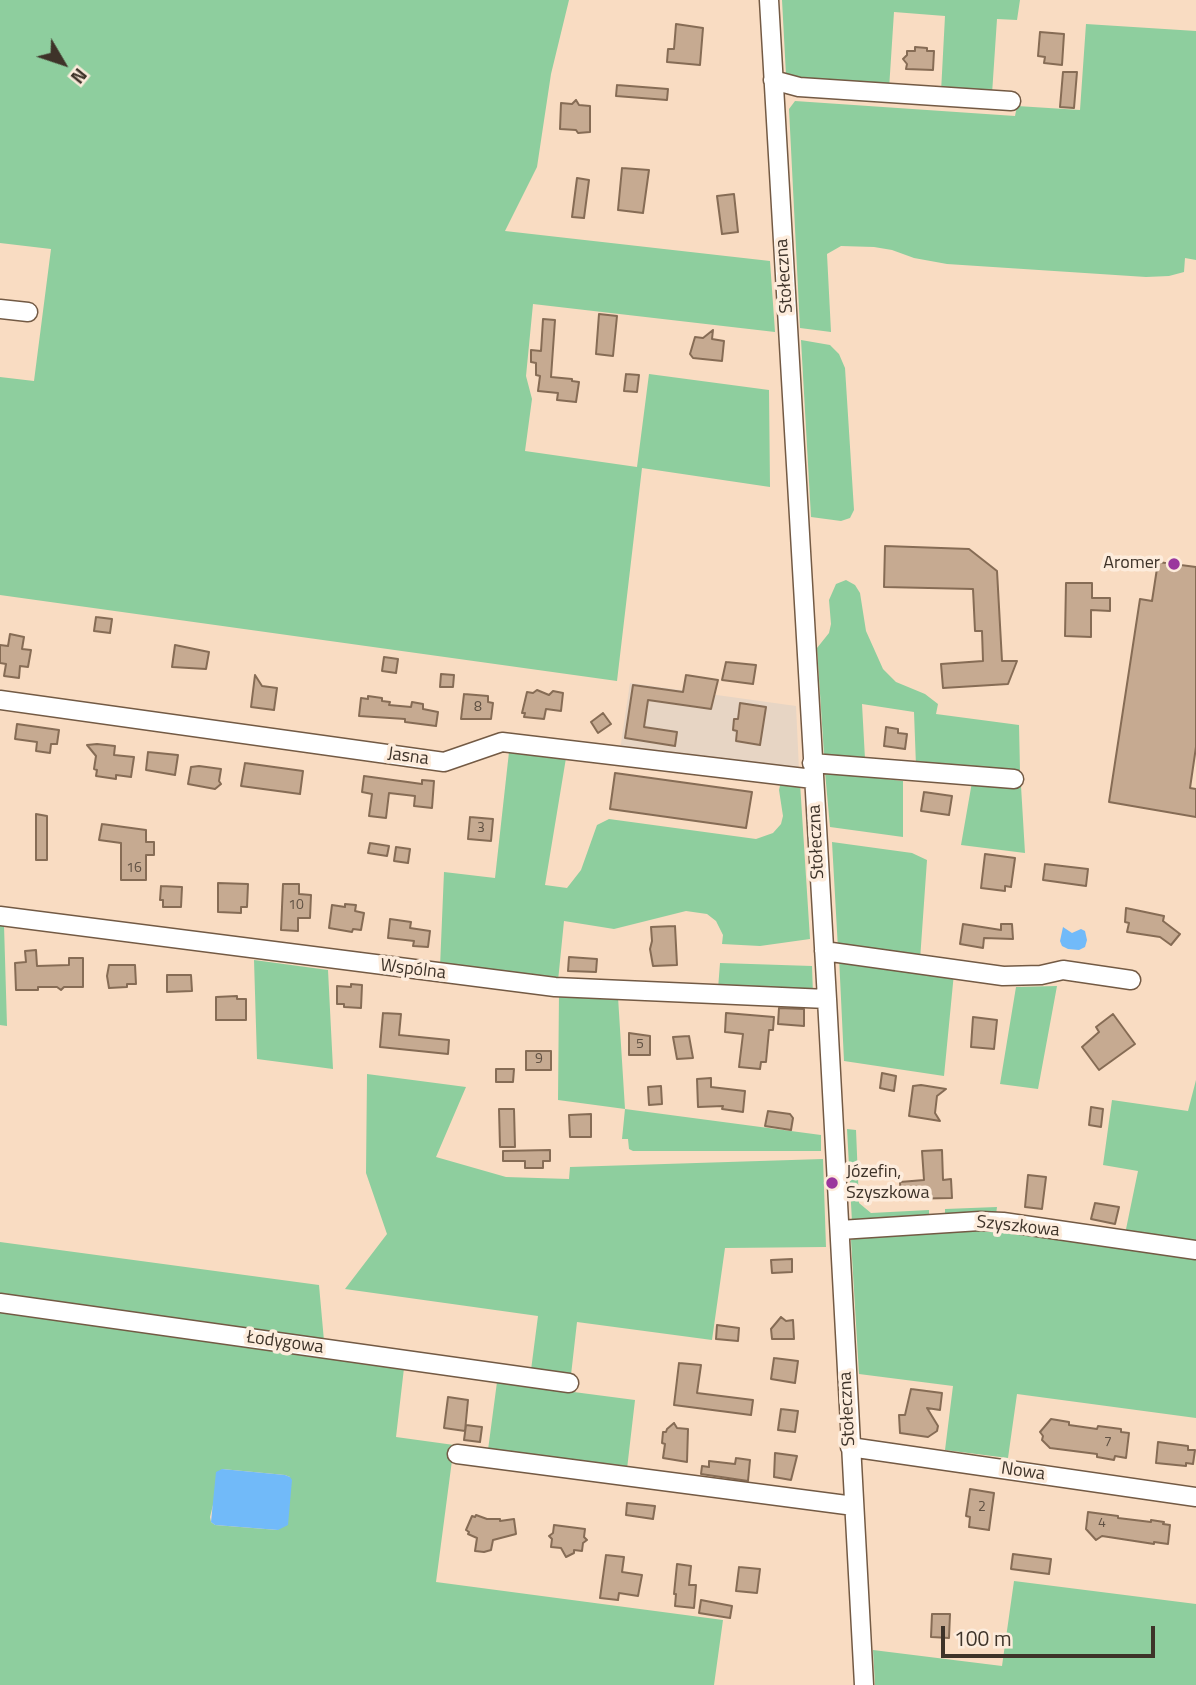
<!DOCTYPE html>
<meta charset="utf-8">
<style>
body{margin:0}
#map{position:relative;width:1196px;height:1685px;overflow:hidden;background:#f9dcc2;font-family:"Titillium Web",sans-serif}
canvas{display:block}
.north{position:absolute;left:28px;top:28px;width:70px;height:70px;-webkit-text-stroke:5px #fdecdc;paint-order:stroke;rotate:129deg;font-size:19px;font-weight:700;line-height:28px;text-align:center;color:#3e3329}
.north::after{content:'';display:block;margin:auto;width:24px;height:32px;background:#3e3329;clip-path:polygon(50% 0,100% 100%,50% 72%,0 100%)}
.scale{position:absolute;left:941px;top:1626px;width:214px;height:32px;box-sizing:border-box;border:4px solid #3e3329;border-top:0;padding-left:9px;font-size:21px;line-height:24px;white-space:nowrap;color:#3e3329;-webkit-text-stroke:5px #fdecdc;paint-order:stroke}
</style>
<div id="map">
<canvas width="1196" height="1685"></canvas>
<div class="north">N</div>
<div class="scale">100 m</div>
</div>
<script>
const ctx = document.querySelector('canvas').getContext('2d');
ctx.lineJoin = 'round';
function paint(path, color) { ctx.fillStyle = color; ctx.fill(path, 'evenodd'); }
const toPath = rows => new Path2D(rows.map(r => 'M' + r).join(''));
function stroke(path, color, width, dash) { ctx.strokeStyle = color; ctx.lineWidth = width; ctx.lineCap = dash ? 'butt' : 'round'; ctx.setLineDash(dash || []); ctx.stroke(path); }
function drawText(font, color, halo, rows, align = 'center') {
  ctx.font = font + ' "Titillium Web",sans-serif'; ctx.lineWidth = 7; ctx.setLineDash([]); ctx.textBaseline = 'middle'; ctx.strokeStyle = halo; ctx.fillStyle = color; for (const [text, x, y, turn = 0] of rows) {
    ctx.save(); ctx.translate(x, y); ctx.rotate((+turn || 0) * Math.PI / 180); ctx.textAlign = isNaN(turn) ? turn : align; if (halo) ctx.strokeText(text, 0, 0); ctx.fillText(text, 0, 0); ctx.restore();
  }
}
paint(toPath([
 [630,683,796,706,799,770,620,750]
]), '#e7d5c4');
paint(toPath([
 [0,0,569,0,551,74,537,167,505,231,770,261,775,332,533,304,526,376,532,399,525,451,637,467,649,374,769,390,770,487,642,468,617,681,0,595,0,377,34,381,51,249,0,243],
 [782,0,1020,0,1017,20,997,19,992,94,941,92,945,16,894,12,889,89,796,84,786,75],
 [1086,24,1196,31,1196,260,1185,258,1184,272,1169,276,1146,277,947,264,914,258,892,250,874,247,841,246,827,254,831,332,800,328,789,109,795,101,1015,116,1017,106,1080,110],
 [801,340,830,345,839,354,845,368,854,510,850,518,841,521,811,517],
 [846,580,855,585,860,593,866,631,883,669,896,682,925,694,938,704,936,714,1019,725,1020,771,916,766,914,712,862,704,865,759,824,754,817,648,829,633,831,624,829,600,836,584],
 [509,752,566,758,545,885,567,888,581,870,597,825,609,819,756,839,773,833,781,824,783,816,779,790,781,781,800,783,810,939,760,946,722,944,723,935,716,921,707,914,686,911,614,929,564,921,558,981,440,967,444,872,495,878],
 [825,772,903,781,903,837,830,827],
 [972,782,1021,786,1025,853,961,845],
 [832,842,912,853,927,860,920,960,838,949],
 [0,925,4,925,7,1026,0,1025],
 [839,957,954,973,944,1076,844,1061],
 [254,960,328,970,333,1069,257,1059],
 [720,963,812,966,813,995,718,989],
 [1057,986,1038,1089,1000,1084,1016,987],
 [559,993,618,997,625,1109,821,1135,821,1151,633,1151,629,1149,628,1139,622,1139,625,1109,558,1100],
 [367,1074,466,1087,436,1157,506,1177,569,1179,570,1167,823,1159,826,1247,725,1248,712,1340,577,1322,571,1375,531,1370,538,1316,345,1289,387,1234,366,1173],
 [1196,1080,1196,1244,1125,1234,1138,1171,1103,1165,1112,1100,1188,1111],
 [847,1129,856,1130,859,1203,871,1213,929,1210,929,1217,852,1222],
 [997,1207,996,1215,945,1217,945,1209],
 [976,1227,1196,1257,1196,1418,1017,1394,1008,1458,945,1450,953,1386,859,1374,851,1240,859,1237],
 [0,1242,319,1285,324,1341,0,1295],
 [0,1312,404,1368,396,1437,454,1445,436,1582,723,1620,714,1685,0,1685],
 [222,1469,285,1475,290,1477,278,1530,215,1525,211,1522,210,1517],
 [497,1382,635,1400,627,1469,488,1450],
 [1014,1581,1196,1604,1196,1685,875,1685,873,1650,1002,1666]
]), '#8ece9e');
paint(toPath([
 [1063,927,1072,933,1081,929,1085,931,1087,940,1085,947,1079,950,1068,949,1062,946,1060,941],
 [222,1469,285,1475,290,1477,292,1480,288,1525,278,1530,215,1525,211,1522,216,1472]
]), '#71baf9');
const building = toPath([
 [676,24,703,28,700,65,667,62,668,49,674,49,676,24],
 [1040,32,1064,34,1062,65,1044,63,1045,57,1038,56,1040,32],
 [915,47,927,48,927,51,934,51,933,70,906,69,907,64,903,59,907,55,907,51,915,51,915,47],
 [1063,72,1077,72,1074,108,1060,107,1063,72],
 [617,85,668,89,667,100,616,96,617,85],
 [576,100,579,105,590,106,590,132,578,133,576,130,560,129,561,103,572,104,576,100],
 [622,168,649,170,643,213,618,210,622,168],
 [577,178,589,180,584,218,572,217,577,178],
 [734,194,738,232,722,234,717,196,734,194],
 [599,314,617,316,613,356,596,354,599,314],
 [543,319,555,320,551,377,572,379,572,381,579,382,576,402,557,400,558,393,538,391,540,376,536,375,536,363,531,362,531,350,541,351,543,319],
 [713,330,712,339,724,341,722,361,693,358,690,354,695,337,703,338,713,330],
 [626,374,639,375,637,392,624,391,626,374],
 [885,546,969,549,997,571,1002,661,1017,661,1008,684,943,688,941,664,983,661,982,631,975,631,973,589,884,587,885,546],
 [1158,562,1196,567,1196,747,1190,788,1196,789,1196,817,1109,802,1140,599,1152,601,1158,562],
 [1066,583,1092,583,1092,598,1110,598,1110,611,1091,610,1091,637,1065,636,1066,583],
 [96,617,112,619,110,633,94,631,96,617],
 [10,634,24,637,22,649,31,650,28,667,20,666,19,678,4,676,6,664,0,663,0,645,8,646,10,634],
 [175,645,209,652,206,669,172,667,175,645],
 [384,657,398,659,396,673,382,671,384,657],
 [726,662,756,665,753,684,722,680,726,662],
 [441,674,454,675,453,687,440,687,441,674],
 [255,675,262,686,277,688,274,710,251,707,255,675],
 [686,675,718,680,711,709,648,700,644,727,677,732,675,746,625,738,633,685,683,692,686,675],
 [537,690,549,695,553,691,563,693,561,711,546,709,544,719,524,717,525,713,522,713,527,692,533,693,537,690],
 [464,694,488,696,488,702,493,703,491,719,461,719,464,694],
 [368,696,382,698,382,701,390,702,389,705,411,707,412,702,423,704,423,709,438,712,436,726,405,722,405,719,359,716,361,698,368,699,368,696],
 [740,703,766,707,760,745,736,741,737,731,733,730,734,719,738,719,740,703],
 [603,713,611,724,598,733,591,722,603,713],
 [17,724,59,730,57,744,51,744,50,753,36,751,37,742,15,739,17,724],
 [886,727,898,729,898,733,907,734,905,749,884,746,886,727],
 [97,744,115,746,114,755,134,757,131,777,116,775,116,779,96,776,97,770,94,769,96,756,87,745,97,744],
 [148,752,178,755,175,775,146,770,148,752],
 [245,763,303,771,300,794,241,786,245,763],
 [199,766,221,769,219,781,221,784,215,789,188,784,191,767,199,766],
 [615,773,752,792,746,828,610,809,615,773],
 [364,776,422,784,422,780,434,781,432,808,414,806,415,796,389,793,386,818,369,816,372,794,362,792,364,776],
 [924,792,952,796,949,815,921,811,924,792],
 [36,814,47,816,47,860,36,860,36,814],
 [470,817,493,819,491,841,468,839,470,817],
 [102,824,146,830,146,842,154,842,154,855,146,855,146,880,121,880,121,843,99,840,102,824],
 [370,843,389,846,387,856,368,853,370,843],
 [396,847,410,849,408,863,394,861,396,847],
 [985,854,1015,858,1011,887,1005,886,1005,891,981,888,985,854],
 [1045,864,1088,869,1086,886,1043,880,1045,864],
 [218,883,248,884,247,907,241,907,241,913,218,912,218,883],
 [283,884,299,884,299,894,311,895,310,918,298,918,298,931,281,930,283,884],
 [161,886,182,887,181,907,163,907,163,900,160,900,161,886],
 [345,904,356,905,355,911,364,913,361,930,353,929,352,932,329,928,332,905,345,907,345,904],
 [1126,908,1164,916,1163,921,1180,934,1171,945,1160,937,1127,932,1129,923,1125,922,1126,908],
 [390,919,411,922,410,928,430,931,428,947,413,946,414,941,388,938,390,919],
 [963,924,1001,930,1001,924,1012,924,1013,939,984,938,983,948,960,944,963,924],
 [675,926,677,965,653,966,650,949,652,941,651,927,675,926],
 [36,950,37,966,69,965,69,958,83,958,83,987,64,987,61,990,57,987,38,987,38,990,16,990,15,963,26,962,25,951,36,950],
 [569,957,597,959,596,972,568,971,569,957],
 [109,965,135,965,136,984,127,984,127,987,109,988,107,976,109,965],
 [167,975,191,975,192,991,167,992,167,975],
 [351,984,362,985,361,1008,344,1007,344,1004,337,1004,337,986,351,987,351,984],
 [237,996,237,999,246,999,246,1020,216,1020,216,997,237,996],
 [779,1008,804,1009,804,1026,778,1024,779,1008],
 [383,1013,401,1014,399,1035,449,1040,448,1054,380,1047,383,1013],
 [726,1013,774,1017,773,1030,769,1030,766,1062,761,1062,760,1069,739,1067,743,1034,725,1032,726,1013],
 [1113,1014,1135,1044,1099,1070,1082,1047,1099,1032,1096,1027,1113,1014],
 [973,1017,997,1020,994,1049,971,1047,973,1017],
 [629,1033,650,1036,650,1055,629,1055,629,1033],
 [689,1036,693,1058,677,1059,673,1037,689,1036],
 [526,1051,551,1051,551,1070,526,1070,526,1051],
 [496,1069,514,1069,513,1082,496,1082,496,1069],
 [882,1073,896,1076,894,1091,880,1088,882,1073],
 [711,1078,711,1087,745,1091,743,1112,722,1109,723,1106,698,1107,697,1079,711,1078],
 [921,1085,946,1089,937,1096,935,1113,940,1121,909,1116,913,1086,921,1085],
 [661,1086,662,1104,649,1105,648,1087,661,1086],
 [1091,1107,1103,1109,1101,1127,1089,1125,1091,1107],
 [499,1109,514,1109,515,1147,500,1147,499,1109],
 [768,1111,790,1114,793,1118,791,1130,765,1126,768,1111],
 [591,1114,591,1137,570,1137,569,1115,591,1114],
 [550,1150,550,1161,543,1161,543,1168,525,1168,525,1161,503,1161,503,1151,550,1150],
 [942,1150,943,1180,951,1179,952,1198,901,1199,900,1182,924,1180,922,1151,942,1150],
 [1028,1175,1046,1177,1042,1209,1025,1207,1028,1175],
 [1095,1203,1119,1207,1115,1224,1091,1219,1095,1203],
 [792,1259,792,1272,772,1273,771,1260,792,1259],
 [781,1317,786,1321,793,1320,794,1339,772,1339,771,1329,781,1317],
 [717,1325,739,1328,738,1341,716,1339,717,1325],
 [774,1358,798,1361,795,1383,771,1379,774,1358],
 [679,1363,701,1365,697,1393,753,1400,751,1415,674,1405,679,1363],
 [911,1389,942,1393,940,1410,927,1408,938,1426,937,1431,928,1437,900,1433,899,1415,905,1415,911,1389],
 [448,1397,468,1400,465,1431,444,1428,448,1397],
 [781,1409,798,1411,795,1432,778,1430,781,1409],
 [1051,1419,1069,1422,1069,1425,1097,1429,1098,1426,1121,1429,1121,1432,1129,1433,1126,1458,1115,1456,1114,1460,1097,1457,1097,1454,1050,1448,1042,1440,1043,1436,1040,1432,1051,1419],
 [674,1423,677,1428,688,1429,687,1462,663,1458,665,1444,662,1443,663,1432,666,1432,667,1429,674,1423],
 [466,1425,482,1427,480,1442,464,1440,466,1425],
 [1158,1442,1188,1446,1188,1450,1195,1450,1193,1464,1186,1463,1186,1466,1156,1463,1158,1442],
 [775,1453,797,1456,791,1480,774,1477,775,1453],
 [736,1458,750,1460,748,1481,701,1474,702,1466,709,1467,709,1461,735,1464,736,1458],
 [970,1489,994,1493,989,1530,969,1527,970,1517,966,1516,970,1489],
 [627,1503,655,1506,653,1519,626,1515,627,1503],
 [1088,1512,1118,1516,1118,1518,1151,1522,1151,1520,1164,1522,1163,1524,1170,1525,1168,1544,1154,1542,1154,1544,1102,1536,1096,1540,1086,1529,1088,1512],
 [476,1515,487,1519,500,1519,500,1521,514,1519,516,1534,493,1540,491,1550,484,1552,475,1551,477,1538,468,1534,469,1532,466,1530,472,1516,475,1517,476,1515],
 [554,1525,585,1529,584,1537,587,1540,583,1543,582,1551,574,1550,574,1553,566,1557,561,1548,551,1547,552,1539,549,1536,553,1533,554,1525],
 [1013,1554,1051,1559,1049,1574,1011,1569,1013,1554],
 [606,1555,624,1557,622,1572,642,1575,638,1596,619,1593,618,1600,600,1598,606,1555],
 [677,1564,691,1566,689,1585,696,1585,694,1608,675,1606,676,1594,674,1594,677,1564],
 [739,1567,760,1569,757,1593,736,1591,739,1567],
 [701,1600,732,1606,730,1618,699,1613,701,1600],
 [932,1614,950,1614,949,1638,931,1637,932,1614]
]);
paint(building, '#c6aa91');
stroke(building, '#866c55', 2);
const minor = toPath([
 [769,0,827,999,864,1685],
 [773,80,799,87,1011,101],
 [0,309,28,312],
 [0,700,444,762,502,742,813,779],
 [812,763,1014,779],
 [0,916,555,987,827,999],
 [824,951,1003,976,1041,975,1063,970,1131,980],
 [840,1230,980,1221,1003,1222,1196,1250],
 [0,1303,569,1383],
 [850,1447,1196,1497],
 [457,1454,854,1506]
]);
stroke(minor, '#735a44', 21);
stroke(minor, '#fff', 18);
for (const [x, y, r, color] of [
 [1174,564,7,"#9b379d"],
 [832,1183,7,"#9b379d"]
]) { const dot = new Path2D(); dot.arc(x, y, r, 0, 2 * Math.PI); ctx.fillStyle = color; ctx.fill(dot); stroke(dot, '#fdecdc', 2.5); }
drawText('14px', '#605143', null, [
 ["8",478,708],
 ["3",481,829],
 ["16",134,869],
 ["10",296,906],
 ["5",640,1045],
 ["9",539,1060],
 ["7",1108,1443],
 ["2",982,1508],
 ["4",1102,1524]
]);
drawText('18px', '#3e3329', '#fdecdc', [
 ["Stołeczna",785,276,-94],
 ["Jasna",408,757,8],
 ["Stołeczna",817,842,-93],
 ["Wspólna",413,970,7],
 ["Szyszkowa",1018,1227,6],
 ["Łodygowa",285,1343,8],
 ["Stołeczna",848,1409,-93],
 ["Nowa",1023,1472,8]
]);
drawText('18px', '#3e3329', '#fdecdc', [
 ["Aromer",1160,564],
 ["Józefin,",846,1173,"left"],
 ["Szyszkowa",846,1194,"left"]
], 'right');
</script>
